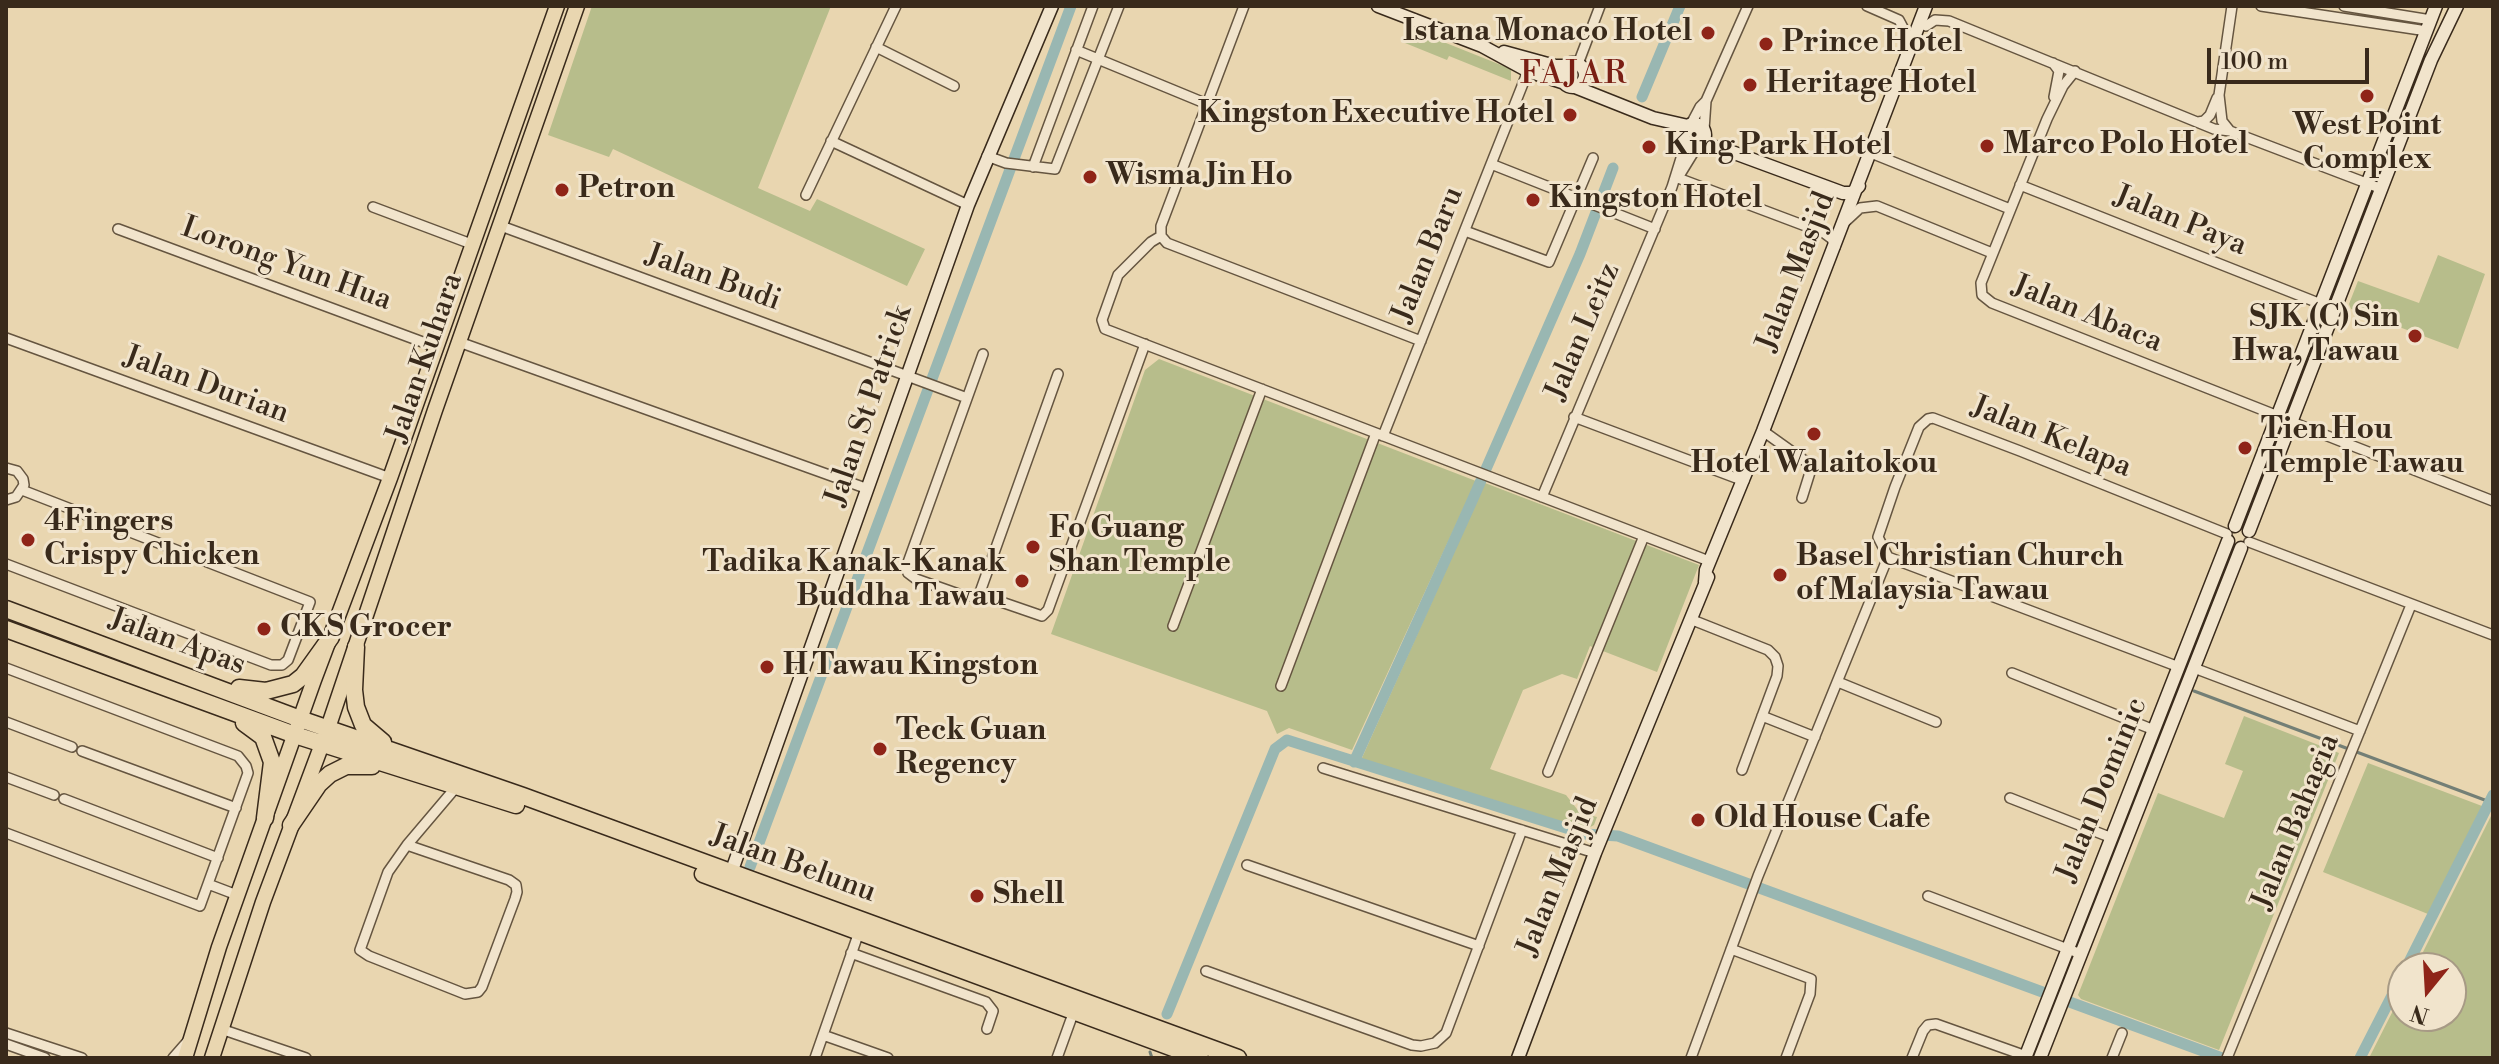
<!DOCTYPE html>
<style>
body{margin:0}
#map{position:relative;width:2499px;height:1064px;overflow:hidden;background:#e9d6b0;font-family:"Libre Bodoni",serif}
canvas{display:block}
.frame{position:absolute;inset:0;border:8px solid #392a1b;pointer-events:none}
.north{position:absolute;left:2387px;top:952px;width:80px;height:80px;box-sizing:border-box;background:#f1e4cc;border:2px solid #a79a85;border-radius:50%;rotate:198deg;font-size:22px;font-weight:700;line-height:32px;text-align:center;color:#392a1b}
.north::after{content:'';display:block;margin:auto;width:28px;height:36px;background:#8f2418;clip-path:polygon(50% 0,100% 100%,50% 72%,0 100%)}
.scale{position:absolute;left:2207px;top:48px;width:162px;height:36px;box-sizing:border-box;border:4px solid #392a1b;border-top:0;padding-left:10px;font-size:24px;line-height:28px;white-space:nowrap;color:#392a1b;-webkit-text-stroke:6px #f1e4cc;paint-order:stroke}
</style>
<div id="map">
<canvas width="2499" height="1064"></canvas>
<div class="frame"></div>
<div class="north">N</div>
<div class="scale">100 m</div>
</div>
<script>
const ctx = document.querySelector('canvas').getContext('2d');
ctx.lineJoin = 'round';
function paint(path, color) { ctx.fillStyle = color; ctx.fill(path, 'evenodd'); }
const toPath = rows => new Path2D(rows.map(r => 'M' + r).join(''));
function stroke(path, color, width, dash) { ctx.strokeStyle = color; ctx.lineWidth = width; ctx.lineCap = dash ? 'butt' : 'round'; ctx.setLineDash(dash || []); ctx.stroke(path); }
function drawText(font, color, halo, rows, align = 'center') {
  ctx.font = font + ' "Libre Bodoni",serif'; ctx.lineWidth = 6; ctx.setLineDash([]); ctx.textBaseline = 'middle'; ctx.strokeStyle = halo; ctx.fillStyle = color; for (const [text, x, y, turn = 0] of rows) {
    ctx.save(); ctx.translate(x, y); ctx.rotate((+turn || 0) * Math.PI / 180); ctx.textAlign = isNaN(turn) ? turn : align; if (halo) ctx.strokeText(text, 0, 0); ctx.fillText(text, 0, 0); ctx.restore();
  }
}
paint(toPath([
 [592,6,831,6,758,188,810,211,817,199,925,249,907,286,613,149,609,157,548,135],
 [1411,29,1511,69,1511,81,1449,56,1447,60,1405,43],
 [2438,255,2485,274,2458,349,2351,309,2349,304,2358,281,2419,303],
 [1159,359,1476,481,1352,750,1289,728,1277,734,1267,711,1051,634,1145,370],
 [1485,483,1699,565,1657,672,1590,646,1577,679,1562,674,1523,690,1490,769,1566,795,1580,813,1597,817,1594,825,1585,830,1361,760],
 [2244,716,2339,753,2219,1050,2081,999,2078,995,2158,793,2224,818,2243,771,2225,764],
 [2368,763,2482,806,2428,914,2323,872],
 [2493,812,2493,1057,2369,1058,2403,991,2403,1016,2451,1016,2451,968,2415,968]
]), '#b7bd8b');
stroke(toPath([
 [2194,691,2490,802],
 [1150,1052,1152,1058]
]), '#737f76', 3);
stroke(toPath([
 [1642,97,1680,6],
 [1354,762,1472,501,1580,254,1613,168],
 [750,867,1071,6],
 [2406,968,2493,795],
 [1167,1014,1275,749,1287,740,1585,834,1618,836,2222,1058],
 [2360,1058,2403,974]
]), '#99b7b2', 11);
const street = toPath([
 [1867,6,1899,20,1908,37,1909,47],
 [2261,6,2427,31],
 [2344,6,2431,20],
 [1926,26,1935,20,1949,21,2214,129,2230,131,2382,189],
 [876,47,954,86],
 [1076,50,1207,104],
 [2053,63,2059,71,2054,97],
 [1578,64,1600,6],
 [2075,71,2063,86,2047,119,1981,283,1982,295,1992,303,2278,416],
 [2198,122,2204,121,2210,115,2217,98],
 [1691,124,1700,107,1706,101,1748,6],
 [1704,130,1706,101],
 [2230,131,2222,121,2219,95,2232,6],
 [831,141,968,205],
 [1871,153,2010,209],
 [987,156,1006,163,1055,169,1119,6],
 [1491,164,1655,229],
 [1033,167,1093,6],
 [1679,176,1698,145],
 [1678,178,1824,233,1832,239,1835,247],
 [2020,185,2321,304],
 [806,195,896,6],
 [373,207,474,245],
 [1846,221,1860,208,1877,206,1992,253],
 [501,226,967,398],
 [118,229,436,347],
 [1465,231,1549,262,1593,158],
 [1161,236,1151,242,1118,275,1102,320,1105,329,1709,561],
 [1161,236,1167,243,1421,341],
 [1161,236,1161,226,1244,6],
 [6,338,390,478],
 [459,342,868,489],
 [983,354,906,568,908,573,916,579,964,596,984,596,1042,616,1048,610,1145,344],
 [1574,417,1744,481],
 [2292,422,2493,501],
 [1763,431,1812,466,1802,498],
 [1383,436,1528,71],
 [6,468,17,471,23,479,24,485,16,497,6,500],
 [1542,497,1672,187,1686,142],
 [2249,542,2493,635],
 [6,564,271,665,282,665,288,660,310,602,22,490],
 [979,595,1058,374],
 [1690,619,1768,650,1775,657,1778,666,1777,676,1742,770],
 [1173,626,1262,389],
 [2179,667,1888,557,1878,537,1895,487,1919,427,1928,419,1933,418,2020,451,2227,534],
 [6,668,238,756,246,766,248,773,200,906,6,833],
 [2194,668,2360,731],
 [2012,673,2154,730],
 [1838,682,1936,722],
 [1281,686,1376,433],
 [1762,716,1815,737],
 [6,722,72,747],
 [82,751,236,808],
 [1323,768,1595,853],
 [1548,772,1644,536],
 [6,777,54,795],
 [2010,798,2112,838],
 [64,799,218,858],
 [407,845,509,880,516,885,517,892,515,899,482,987,478,992,465,994,369,956,360,950,388,872,407,845,457,786],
 [1247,865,1479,946],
 [208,884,237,895],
 [1928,896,2081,954],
 [1731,949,1811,979,1810,994,1786,1058],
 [851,953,986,1002,993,1011,987,1029],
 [1206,971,1412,1045,1421,1046,1435,1043,1446,1033,1522,830],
 [221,1029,306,1058],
 [6,1033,82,1058],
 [823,1035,888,1058],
 [6,1044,45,1058],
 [173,1058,187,1042],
 [815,1058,859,932],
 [1057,1058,1074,1011],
 [1691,1058,1758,876,1888,557],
 [1912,1058,1923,1031,1928,1025,1936,1024,2026,1056],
 [2112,1058,2122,1033],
 [2227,1058,2411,605]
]);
const secondary = toPath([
 [1378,6,1482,46,1528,71,1565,83],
 [1504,52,1555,66,1566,66],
 '1561 75a12 12 0 1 1 24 0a12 12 0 1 1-24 0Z',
 [1575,87,1653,118,1688,126],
 '1683 135a11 11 0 1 1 22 0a11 11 0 1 1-22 0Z',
 [1698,145,1721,148,1843,193,1852,193,1859,186],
 [2235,526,2436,6],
 [2249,531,2431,60,2457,6],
 [1705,582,1706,570,1763,431,1926,6],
 [731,873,968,205,1052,6],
 [1518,1058,1595,853,1708,577],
 [2025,1058,2228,541],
 [2040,1058,2241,548]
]);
const primary = toPath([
 [185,1058,219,947,314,680,390,478,557,6],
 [212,1058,263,902,328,728,435,410,577,6]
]);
const highway = toPath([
 [6,609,300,719,523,796,1238,1058],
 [6,629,295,735,516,805],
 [356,647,354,690,356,707,363,725,383,742],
 [239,688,266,691,293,684,303,676,331,637],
 [244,723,263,737,272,762,265,818],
 [291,825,319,784,330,774,346,766,372,766],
 [703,874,1200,1058]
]);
stroke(street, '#655540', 12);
stroke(secondary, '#392a1b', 15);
stroke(primary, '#392a1b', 17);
stroke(highway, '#392a1b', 19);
stroke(street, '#f1e4cc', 9);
stroke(secondary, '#f1e4cc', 12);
stroke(primary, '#e9d6b0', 14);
stroke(highway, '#e9d6b0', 16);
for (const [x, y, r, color] of [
 [1708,33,8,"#8f2418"],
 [1766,44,8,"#8f2418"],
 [1750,85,8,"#8f2418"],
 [2367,96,8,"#8f2418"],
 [1570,115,8,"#8f2418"],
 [1987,146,8,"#8f2418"],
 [1649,147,8,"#8f2418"],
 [1090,177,8,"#8f2418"],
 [562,190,8,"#8f2418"],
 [1533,200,8,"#8f2418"],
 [2415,336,8,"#8f2418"],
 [1814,434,8,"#8f2418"],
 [2245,448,8,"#8f2418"],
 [28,540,8,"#8f2418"],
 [1033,547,8,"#8f2418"],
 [1780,575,8,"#8f2418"],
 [1022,581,8,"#8f2418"],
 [264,629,8,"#8f2418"],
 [767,667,8,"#8f2418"],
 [880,749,8,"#8f2418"],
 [1698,820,8,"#8f2418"],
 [977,896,8,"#8f2418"]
]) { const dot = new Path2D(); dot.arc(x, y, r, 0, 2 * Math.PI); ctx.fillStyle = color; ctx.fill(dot); stroke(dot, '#f1e4cc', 3); }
drawText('bold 30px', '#392a1b', '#f1e4cc', [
 ["Istana Monaco Hotel",1692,33,"right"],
 ["Prince Hotel",1782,44],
 ["Heritage Hotel",1766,85],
 ["Kingston Executive Hotel",1554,115,"right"],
 ["West Point",2367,127,"center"],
 ["Complex",2367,161,"center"],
 ["Marco Polo Hotel",2003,146],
 ["King Park Hotel",1665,147],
 ["Wisma Jin Ho",1106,177],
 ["Petron",578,190],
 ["Kingston Hotel",1549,200],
 ["SJK (C) Sin",2399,319,"right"],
 ["Hwa, Tawau",2399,353,"right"],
 ["Tien Hou",2261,431],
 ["Temple Tawau",2261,465],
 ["Hotel Walaitokou",1814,465,"center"],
 ["4Fingers",44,523],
 ["Crispy Chicken",44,557],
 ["Fo Guang",1049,530],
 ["Shan Temple",1049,564],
 ["Basel Christian Church",1796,558],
 ["of Malaysia Tawau",1796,592],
 ["Tadika Kanak-Kanak",1006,564,"right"],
 ["Buddha Tawau",1006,598,"right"],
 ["CKS Grocer",280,629],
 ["H Tawau Kingston",783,667],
 ["Teck Guan",896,732],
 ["Regency",896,766],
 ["Old House Cafe",1714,820],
 ["Shell",993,896]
], 'left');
drawText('30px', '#392a1b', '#f1e4cc', [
 ["Jalan Paya",2180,222,22],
 ["Jalan Baru",1429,255,-68],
 ["Lorong Yun Hua",286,265,20],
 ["Jalan Masjid",1797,272,-69],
 ["Jalan Budi",713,279,20],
 ["Jalan Abaca",2087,315,22],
 ["Jalan Leitz",1584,332,-67],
 ["Jalan Kuhara",426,358,-71],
 ["Jalan Durian",206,386,20],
 ["Jalan St Patrick",870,406,-71],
 ["Jalan Kelapa",2051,438,22],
 ["Jalan Apas",177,643,20],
 ["Jalan Dominic",2103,790,-68],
 ["Jalan Bahagia",2297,822,-68],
 ["Jalan Belunu",793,865,20],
 ["Jalan Masjid",1559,877,-68]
]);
ctx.letterSpacing = '2px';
drawText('32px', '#7a1f14', '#f1e4cc', [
 ["FAJAR",1574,75]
]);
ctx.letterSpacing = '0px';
</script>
